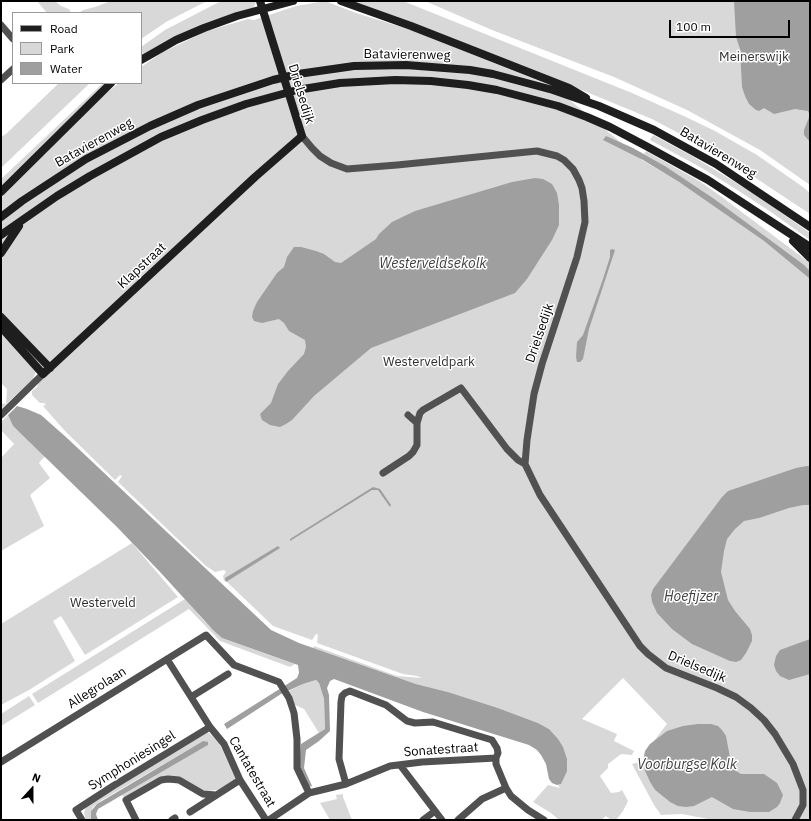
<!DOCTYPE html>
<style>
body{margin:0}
#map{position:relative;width:811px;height:821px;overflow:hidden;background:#fff;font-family:"IBM Plex Sans",sans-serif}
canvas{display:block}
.frame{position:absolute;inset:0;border:2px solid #000;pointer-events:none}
.legend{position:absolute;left:12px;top:12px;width:130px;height:72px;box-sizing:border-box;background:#fff;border:1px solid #999;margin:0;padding:5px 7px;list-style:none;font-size:12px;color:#000}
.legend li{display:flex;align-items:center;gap:8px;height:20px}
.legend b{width:20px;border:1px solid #999}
.north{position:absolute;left:12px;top:769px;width:40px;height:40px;-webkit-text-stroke:3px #fff;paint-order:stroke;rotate:21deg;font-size:11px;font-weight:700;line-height:16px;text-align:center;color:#000}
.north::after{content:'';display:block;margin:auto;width:14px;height:18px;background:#000;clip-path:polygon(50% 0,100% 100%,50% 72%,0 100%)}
.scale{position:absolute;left:669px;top:20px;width:121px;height:18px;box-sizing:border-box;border:2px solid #000;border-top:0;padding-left:5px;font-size:12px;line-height:14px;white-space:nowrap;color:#000;-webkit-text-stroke:3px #fff;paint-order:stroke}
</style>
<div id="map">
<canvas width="811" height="821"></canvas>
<div class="frame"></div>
<ul class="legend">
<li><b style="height:5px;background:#1e1e1e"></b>Road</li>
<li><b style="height:11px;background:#d8d8d8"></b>Park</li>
<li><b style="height:11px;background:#9f9f9f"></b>Water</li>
</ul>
<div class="north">N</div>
<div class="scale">100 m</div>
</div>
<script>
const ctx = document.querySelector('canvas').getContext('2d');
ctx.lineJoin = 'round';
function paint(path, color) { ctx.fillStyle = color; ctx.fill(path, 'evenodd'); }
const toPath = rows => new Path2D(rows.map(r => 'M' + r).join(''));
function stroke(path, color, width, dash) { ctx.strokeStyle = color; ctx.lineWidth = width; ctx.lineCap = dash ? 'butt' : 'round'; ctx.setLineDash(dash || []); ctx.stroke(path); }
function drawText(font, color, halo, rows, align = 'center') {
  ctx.font = font + ' "IBM Plex Sans",sans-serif'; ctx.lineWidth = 3; ctx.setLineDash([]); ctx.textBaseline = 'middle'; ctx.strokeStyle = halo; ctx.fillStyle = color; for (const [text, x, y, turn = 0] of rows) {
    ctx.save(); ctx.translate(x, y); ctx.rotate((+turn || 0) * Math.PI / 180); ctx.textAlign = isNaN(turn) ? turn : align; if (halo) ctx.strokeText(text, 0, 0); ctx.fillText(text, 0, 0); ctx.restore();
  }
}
paint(toPath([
 [37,1,55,1,61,6,69,9,71,13,47,13],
 [111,1,207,1,166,22,141,39,141,13,79,13,83,10,95,7],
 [221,1,256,1,256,2,253,8,141,58,141,47,165,30],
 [325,1,356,13,411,30,554,87,642,160,679,182,764,241,810,279,810,820,791,819,790,820,713,820,682,814,661,815,654,805,632,764,643,761,645,771,650,782,655,790,670,802,650,746,667,724,623,678,582,719,617,734,614,741,634,751,632,755,621,754,608,764,608,768,600,776,611,793,619,792,622,790,628,801,623,811,616,820,611,820,606,816,601,820,559,820,551,813,533,802,548,785,560,788,558,785,561,784,549,729,538,723,498,708,448,692,416,684,313,648,314,646,397,676,422,678,417,676,403,674,317,643,318,635,316,634,312,640,273,626,226,581,224,581,223,576,226,572,224,570,215,572,206,566,118,482,122,476,120,475,115,480,65,431,43,406,46,405,44,403,40,403,32,395,32,391,37,387,44,369,1,325,1,197,98,100,114,87,119,83,141,83,141,67,163,52,207,31,248,19,254,20,296,6],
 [350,1,403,1,632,93,686,117,715,131,757,155,803,187,810,193,810,214,727,159,652,119,572,86],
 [425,1,810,1,810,185,760,150,687,110,614,77,492,30],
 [59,83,90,83,1,168,1,137,6,134],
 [103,83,108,83,1,189,1,179],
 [653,135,692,156,753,193,810,233,810,240,771,212,731,186,702,168,650,140],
 [646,151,699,181,715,192,810,263,810,271,713,198,665,166,644,154],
 [1,330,36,371,33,379,1,409,1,403,6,404,7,389,1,383],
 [8,415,13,426,45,456,39,463,50,478,30,495,44,526,1,551,1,458,14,444,1,430,1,422],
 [132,543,178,597,85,655,61,616,53,621,75,661,29,690,1,705,1,624],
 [185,599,204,621,222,638,295,664,290,667,220,641,189,609,38,703,32,694],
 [316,680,319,683,324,699,325,729,319,733,304,709,295,705,287,692,303,684],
 [29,696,35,705,1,726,1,714],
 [207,733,209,733,219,743,235,777,235,781,218,790,206,791,197,789,173,778,125,799,122,795,208,745,203,741,102,800,93,807,91,811,91,820,86,820,84,813,86,807,91,803],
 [343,794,343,797,352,820,330,820,320,803,337,799,336,795]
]), '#d8d8d8');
paint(toPath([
 [734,1,810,1,810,142,804,135,804,130,810,115,808,111,795,109,774,114,764,108,759,111,756,110,749,104,745,96,742,87,740,49,736,37],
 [606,136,633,148,665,166,713,198,804,265,810,271,810,279,764,241,679,182,643,160,603,140],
 [535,178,543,179,552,184,557,193,559,205,559,225,552,240,527,279,515,293,371,348,314,396,292,420,286,424,280,427,270,425,262,420,260,414,271,403,278,384,288,371,304,354,306,347,305,340,289,331,284,323,279,319,262,323,254,321,252,317,253,311,257,302,277,273,284,267,287,257,294,247,301,247,316,251,324,254,335,262,341,263,376,239,379,234,392,222,415,211,512,182],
 [612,249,615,250,589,329,583,359,580,362,577,362,576,357,577,342,583,335,603,279,610,257,610,250],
 [17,406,27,409,41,415,67,438,271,630,299,643,416,684,448,692,498,708,538,723,549,729,558,739,563,747,567,759,567,771,561,784,557,785,552,783,549,779,546,764,541,755,537,750,529,745,423,712,334,679,330,681,327,688,329,695,330,731,319,741,306,750,304,768,312,786,308,787,299,766,301,744,325,729,324,699,319,683,316,680,303,684,281,694,227,729,224,724,297,678,299,673,298,665,222,638,213,630,161,573,117,527,13,426,8,415],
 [807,466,810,466,810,505,803,505,789,508,759,518,744,521,735,529,727,539,724,551,721,572,728,600,735,611,750,629,752,635,752,641,746,653,741,660,736,662,730,661,692,644,672,629,657,613,652,602,651,595,653,589,722,497,728,491,796,468],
 [373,487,380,489,391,505,390,507,378,490,372,490,290,541,290,539],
 [278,546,280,548,226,582,225,579,225,578],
 [810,639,810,674,789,680,780,676,776,671,774,665,776,656,780,650],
 [698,724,711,724,718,726,722,730,726,736,731,763,736,771,741,774,764,774,777,783,783,795,780,803,777,807,769,812,750,812,733,809,712,797,694,806,686,807,678,806,670,802,655,790,650,782,645,771,643,761,645,751,650,744,667,731,683,726],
 [203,741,208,742,208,745,98,809,96,814,98,820,91,820,91,811,97,804]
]), '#9f9f9f');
stroke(toPath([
 [1,25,13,39],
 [1,80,13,69],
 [302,136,312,148,320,156,331,163,347,169,397,165,537,151,557,156,564,160,573,169,579,180,582,188,584,201,585,222,577,257,542,364,534,394,527,440,525,464,540,495,640,646,648,654,666,668,717,688,736,697,751,708,764,720,775,734,793,764,803,790,803,805,795,820],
 [1,415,43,374],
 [408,415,417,423],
 [383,473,409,456,413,452,417,445,417,423,420,413,423,410,461,388,507,449,518,460,525,464],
 [167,659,210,727,224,744,240,780,266,820],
 [191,697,228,674],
 [1,762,206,635,234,665,279,682,289,698,294,713,297,739,297,768,309,793],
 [400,765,442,820],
 [346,784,339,759,341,702,342,696,345,693,350,691,386,705,407,721,415,723,433,722,492,740,497,748,498,753,496,758],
 [190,812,240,780],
 [82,820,76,810,113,786,210,727],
 [136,820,126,800,161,780,168,779,179,780,203,794,216,795],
 [172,820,175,818],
 [269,820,309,793,346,784,390,766,422,762,496,758,496,764,506,788,511,796,528,810,544,820],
 [423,820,435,811],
 [458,820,482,799,506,788]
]), '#515151', 7);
stroke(toPath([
 [341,1,411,26,569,88,586,98],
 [141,60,176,40,204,28,237,16,293,1],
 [1,192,111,83],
 [1,217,22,201,86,159,150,126,198,105,273,80,298,74,354,66,406,65,470,70,493,74,553,90,599,106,654,130,716,164,810,227],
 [1,235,57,196,90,176,161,137,202,120,246,104,297,90,340,83,395,80,431,81,468,85,497,90,558,106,587,117,610,127,646,146,708,180,810,247],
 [793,241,810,258],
 [1,253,19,226],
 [1,317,50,368],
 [1,327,43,374,255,177,302,136,260,1]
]), '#1e1e1e', 8);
drawText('13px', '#000', '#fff', [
 ["Batavierenweg",407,55,1],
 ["Drielsedijk",301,94,73],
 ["Batavierenweg",94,143,-29],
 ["Batavierenweg",718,153,31],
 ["Klapstraat",142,266,-43],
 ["Drielsedijk",540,333,-71],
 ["Drielsedijk",697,667,23],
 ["Allegrolaan",97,688,-32],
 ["Sonatestraat",441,750,-4],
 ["Symphoniesingel",132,761,-32],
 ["Cantatestraat",252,772,60]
]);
drawText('13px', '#2f2f2f', '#fff', [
 ["Meinerswijk",754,57],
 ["Westerveldpark",429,362],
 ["Westerveld",103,603]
]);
drawText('italic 14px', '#404040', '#fff', [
 ["Westerveldsekolk",433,264],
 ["Hoefijzer",691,597],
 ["Voorburgse Kolk",687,765]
]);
</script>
